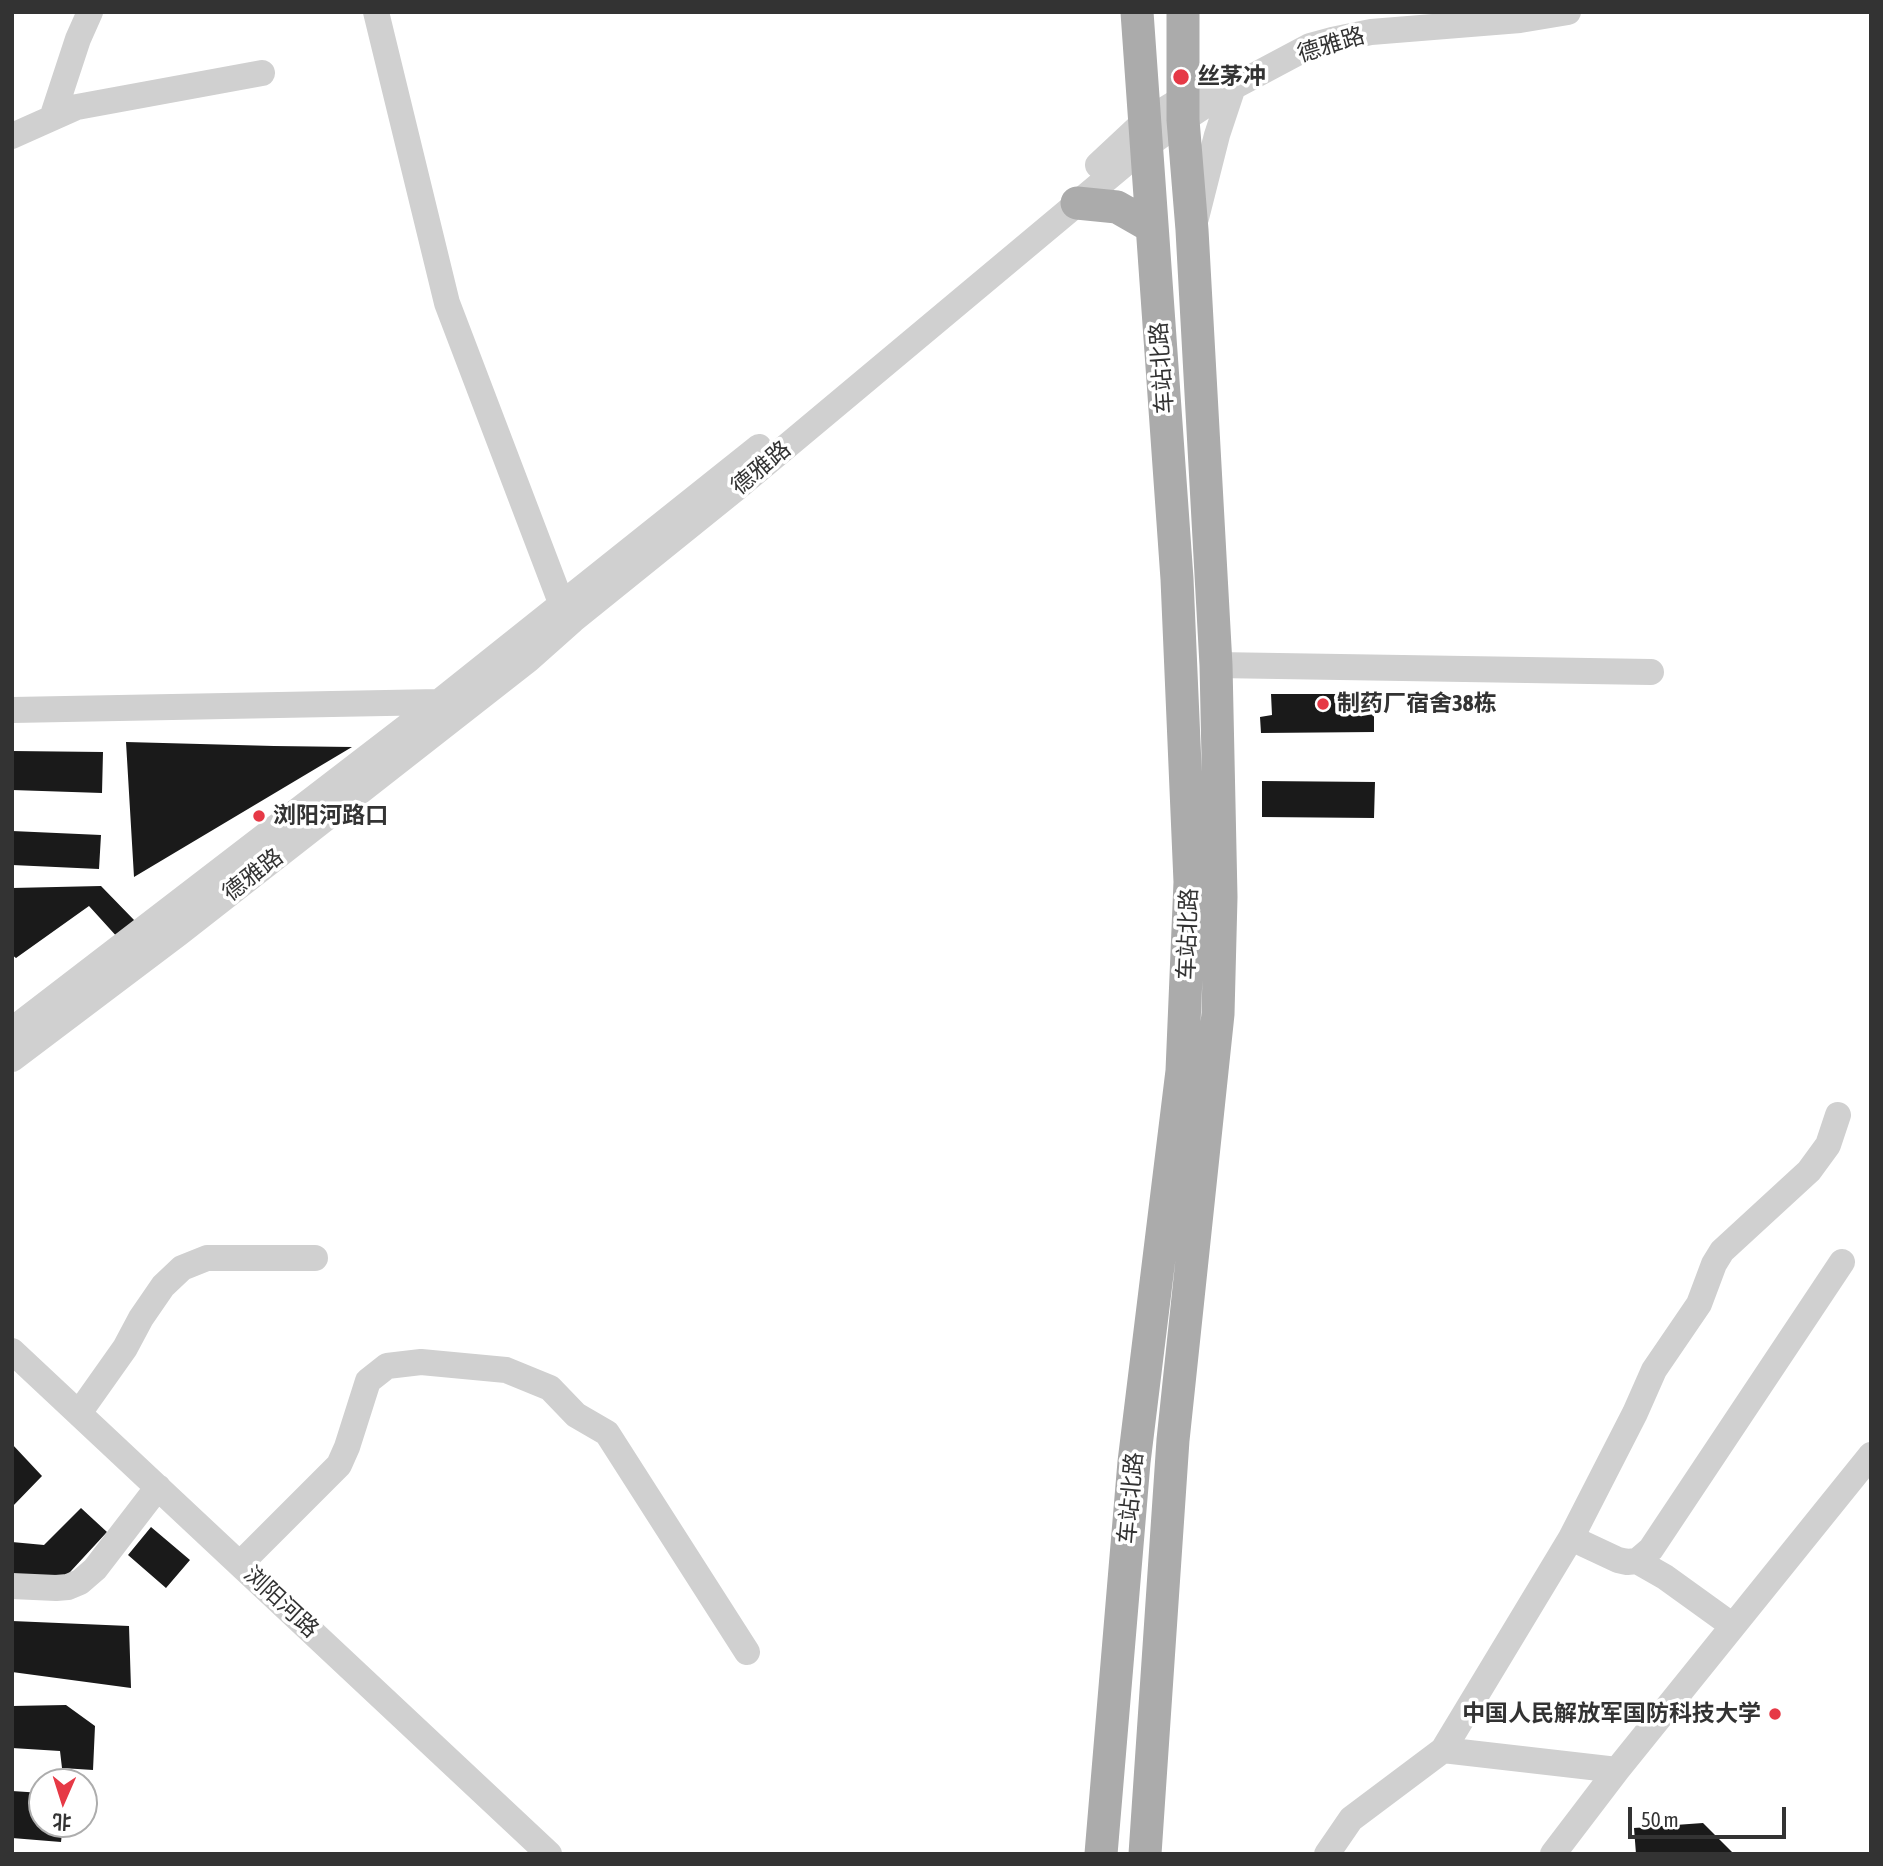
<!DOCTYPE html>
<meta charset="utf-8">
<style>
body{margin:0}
#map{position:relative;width:1883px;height:1866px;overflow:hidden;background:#fff;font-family:"Asap Condensed","Noto Sans SC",sans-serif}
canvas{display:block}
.frame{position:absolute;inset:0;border:14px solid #333;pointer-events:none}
.north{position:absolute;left:28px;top:1768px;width:70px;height:70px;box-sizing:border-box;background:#fff;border:2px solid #adadad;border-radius:50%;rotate:183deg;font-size:19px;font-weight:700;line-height:28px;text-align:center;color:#333}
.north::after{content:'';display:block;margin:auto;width:24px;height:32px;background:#e63946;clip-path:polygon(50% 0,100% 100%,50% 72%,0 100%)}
.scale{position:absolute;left:1628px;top:1807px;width:158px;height:32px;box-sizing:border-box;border:4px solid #333;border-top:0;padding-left:9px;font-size:21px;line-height:24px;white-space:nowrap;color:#333;-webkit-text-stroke:5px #fff;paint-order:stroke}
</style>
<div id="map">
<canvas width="1883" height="1866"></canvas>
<div class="frame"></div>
<div class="north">北</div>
<div class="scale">50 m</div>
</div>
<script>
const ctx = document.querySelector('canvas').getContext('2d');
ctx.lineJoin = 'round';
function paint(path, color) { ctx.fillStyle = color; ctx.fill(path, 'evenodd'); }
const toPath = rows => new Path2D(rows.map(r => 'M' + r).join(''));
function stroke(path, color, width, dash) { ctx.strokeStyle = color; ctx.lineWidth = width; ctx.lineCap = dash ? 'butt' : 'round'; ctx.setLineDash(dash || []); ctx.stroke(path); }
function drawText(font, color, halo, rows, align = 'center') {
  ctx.font = font + ' "Asap Condensed","Noto Sans SC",sans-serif'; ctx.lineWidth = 7; ctx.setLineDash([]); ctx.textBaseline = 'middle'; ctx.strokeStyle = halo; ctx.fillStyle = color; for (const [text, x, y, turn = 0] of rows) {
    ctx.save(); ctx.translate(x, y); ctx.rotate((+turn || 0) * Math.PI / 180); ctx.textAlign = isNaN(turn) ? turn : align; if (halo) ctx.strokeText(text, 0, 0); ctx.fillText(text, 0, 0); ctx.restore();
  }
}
paint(toPath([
 [1271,694,1374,694,1374,732,1261,733,1260,717,1272,715],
 [126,742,274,746,352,747,134,877],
 [12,751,103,752,102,793,12,790],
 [1262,781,1375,782,1374,818,1262,817],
 [12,831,101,835,99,869,12,865],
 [101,886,135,921,119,939,89,906,16,958,12,955,12,888],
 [12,1444,42,1476,12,1507],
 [81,1508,107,1532,59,1584,12,1582,12,1542,44,1545],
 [151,1527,190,1560,166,1588,128,1555],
 [12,1621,129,1626,131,1688,12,1672],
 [66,1705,95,1726,93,1770,62,1768,60,1751,12,1748,12,1706],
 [12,1791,42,1793,42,1824,63,1824,61,1842,12,1838],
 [1703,1823,1734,1854,1636,1854,1634,1828]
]), '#1a1a1a');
stroke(toPath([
 [376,12,447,303,562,605],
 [52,118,78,39,90,12],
 [12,136,77,107,262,73],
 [1098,165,1144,122,1195,91],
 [1196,218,1217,135,1233,87],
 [1216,665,1651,672],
 [12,710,439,702],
 [12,1030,439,702,759,447],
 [12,1059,179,933,528,660,573,620,738,487,1146,146,1183,120,1233,87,1310,46,1332,40,1371,32,1520,20,1568,12],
 [12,1351,549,1854],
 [79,1413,125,1348,141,1318,163,1286,182,1268,207,1258,315,1258],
 [1571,1538,1635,1413,1654,1370,1699,1304,1714,1264,1722,1251,1809,1171,1828,1145,1838,1115],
 [1637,1561,1665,1577,1733,1626],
 [240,1564,339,1465,347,1447,368,1381,387,1366,421,1362,506,1370,550,1388,576,1415,607,1433,747,1652],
 [12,1586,56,1588,68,1587,80,1582,95,1569,158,1487],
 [1443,1750,1617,1770],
 [1327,1854,1351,1819,1443,1750,1571,1538,1618,1560,1627,1562,1637,1561,1651,1549,1842,1262],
 [1553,1854,1617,1770,1871,1455]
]), '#d0d0d0', 26);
stroke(toPath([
 [1077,203,1117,207,1152,227],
 [1101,1854,1134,1462,1182,1071,1190,882,1177,579,1137,12],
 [1145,1854,1173,1440,1218,1014,1221,897,1216,665,1192,230,1183,120,1183,12]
]), '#ababab', 33);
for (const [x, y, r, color] of [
 [1181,77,9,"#e63946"],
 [1323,704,7,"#e63946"],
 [259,816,7,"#e63946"],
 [1775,1714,7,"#e63946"]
]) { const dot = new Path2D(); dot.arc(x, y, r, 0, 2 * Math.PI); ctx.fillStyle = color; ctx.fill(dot); stroke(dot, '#fff', 2.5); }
drawText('23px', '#333', '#fff', [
 ["德雅路",1331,45,-17],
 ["车站北路",1162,368,-94],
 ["德雅路",761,468,-40],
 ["德雅路",253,875,-38],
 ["车站北路",1188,934,-88],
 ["车站北路",1131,1498,-85],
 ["浏阳河路",281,1602,43]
]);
drawText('bold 23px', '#333', '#fff', [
 ["丝茅冲",1197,77],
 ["制药厂宿舍38栋",1337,704],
 ["浏阳河路口",273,816],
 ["中国人民解放军国防科技大学",1761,1714,"right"]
], 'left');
</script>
